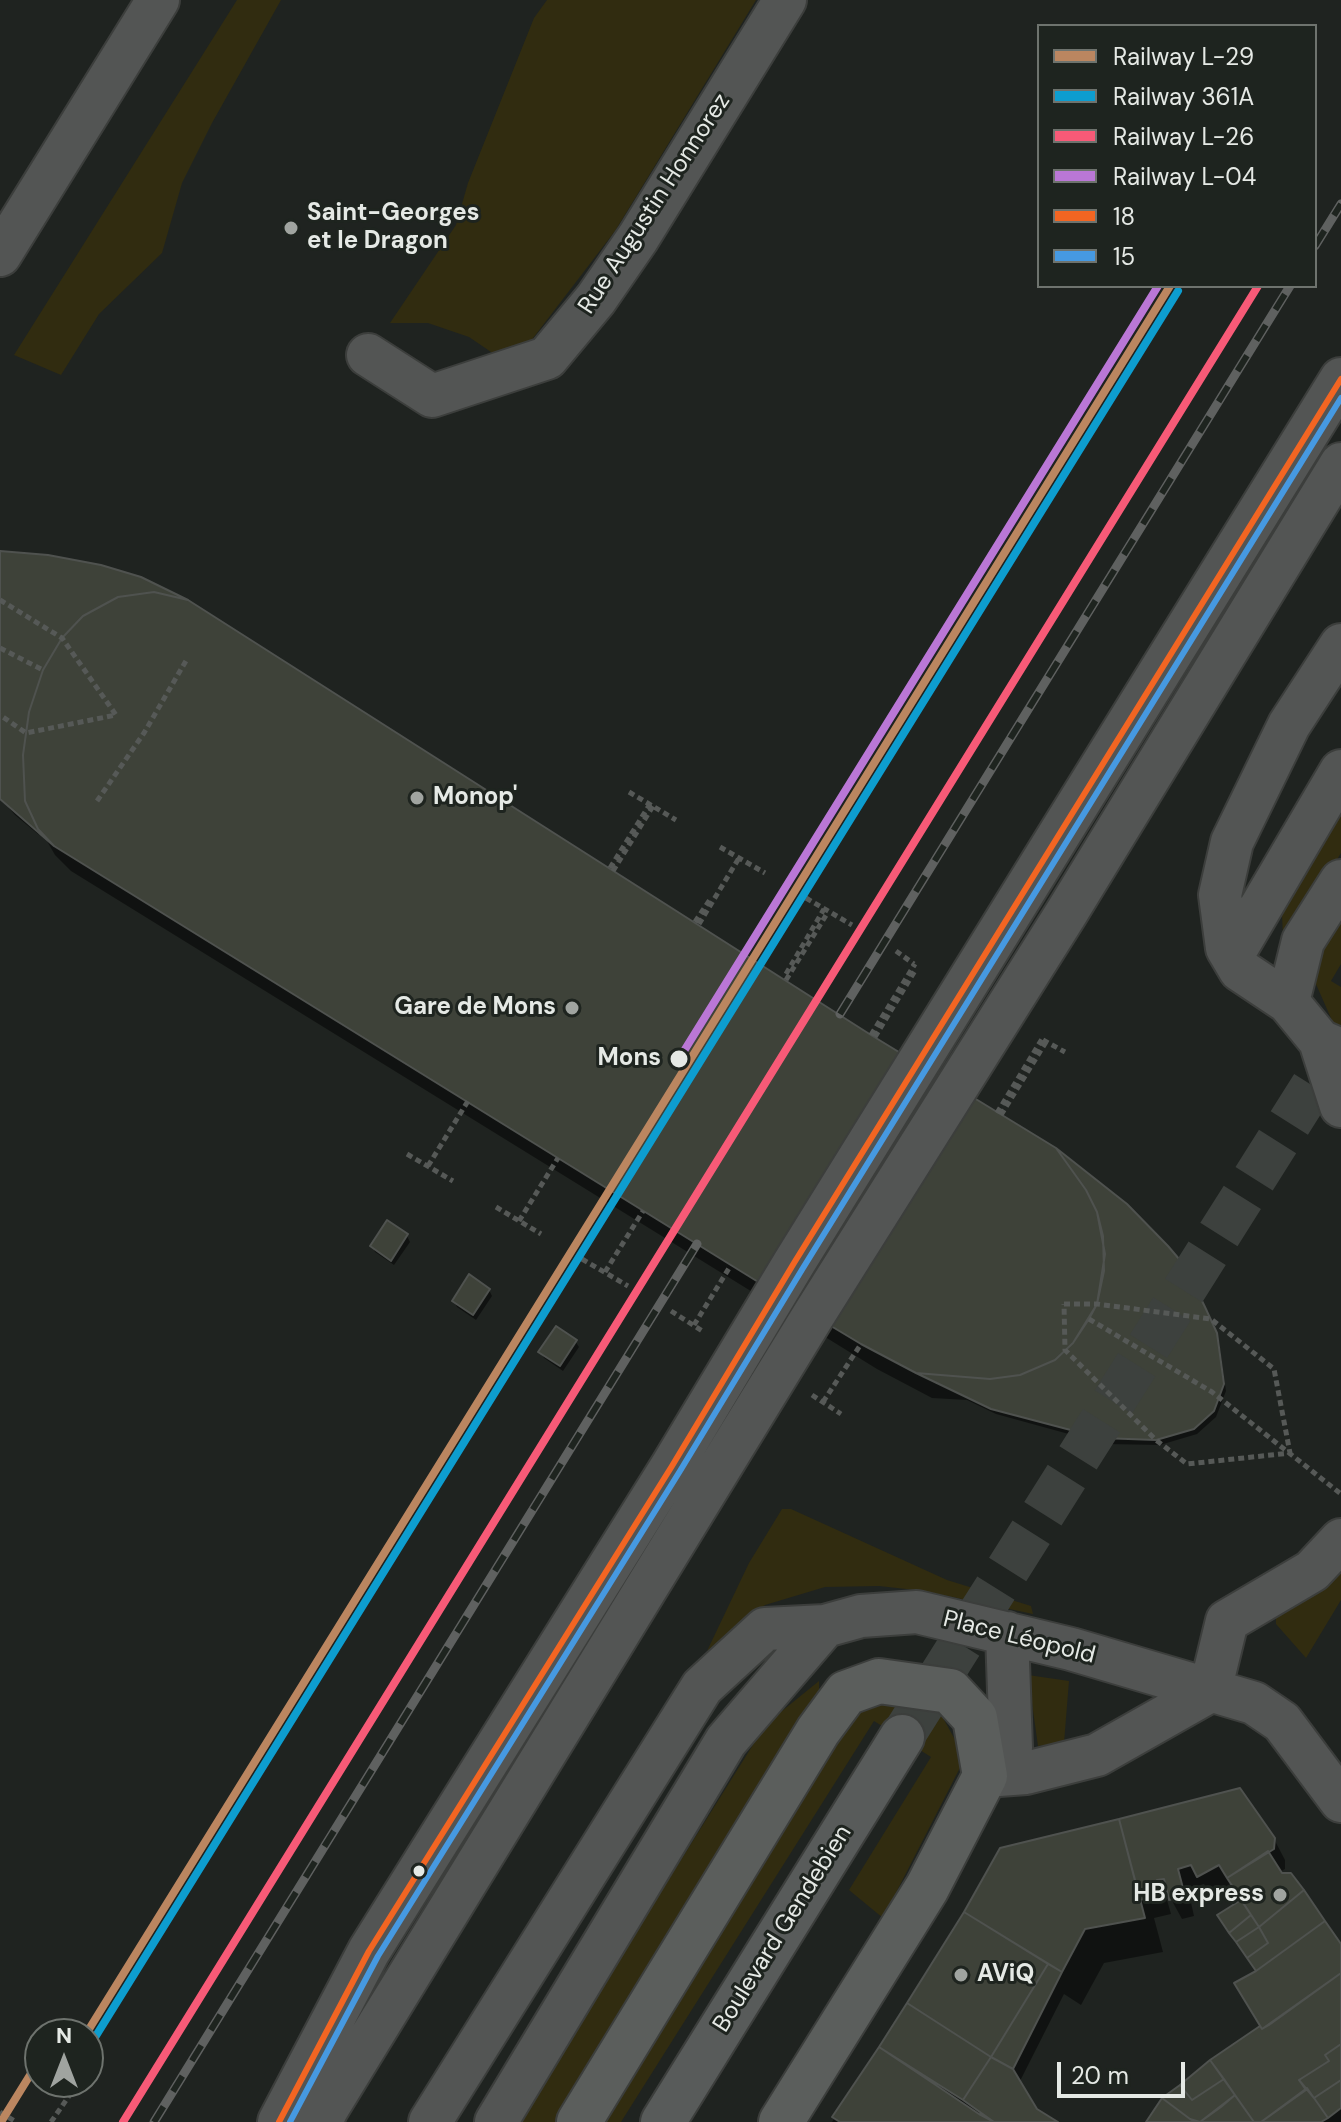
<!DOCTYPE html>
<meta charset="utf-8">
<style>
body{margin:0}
#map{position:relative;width:1341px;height:2122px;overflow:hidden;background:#1f2320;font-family:"DM Sans",sans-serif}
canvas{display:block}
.legend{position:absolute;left:1037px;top:24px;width:280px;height:264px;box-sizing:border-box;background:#1e241f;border:2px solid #6e736e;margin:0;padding:10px 14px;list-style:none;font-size:24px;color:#e5e9e5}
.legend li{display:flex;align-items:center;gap:16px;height:40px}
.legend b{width:40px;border:2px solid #6e736e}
.north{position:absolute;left:24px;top:2018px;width:80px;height:80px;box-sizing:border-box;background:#1e241f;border:2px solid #6e736e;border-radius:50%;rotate:0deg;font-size:22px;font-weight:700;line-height:32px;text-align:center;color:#e5e9e5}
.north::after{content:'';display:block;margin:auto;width:28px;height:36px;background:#a0a4a0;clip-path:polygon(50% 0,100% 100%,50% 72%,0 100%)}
.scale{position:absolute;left:1057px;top:2062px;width:128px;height:36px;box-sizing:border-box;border:4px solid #e5e9e5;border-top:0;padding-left:10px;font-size:24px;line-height:28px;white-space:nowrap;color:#e5e9e5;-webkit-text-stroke:6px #1e241f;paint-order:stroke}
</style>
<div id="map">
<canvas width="1341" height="2122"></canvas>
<ul class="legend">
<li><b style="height:10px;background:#bb8660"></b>Railway L-29</li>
<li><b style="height:10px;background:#0d9dcf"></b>Railway 361A</li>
<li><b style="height:10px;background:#f75a77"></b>Railway L-26</li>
<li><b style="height:10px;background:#ba77d6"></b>Railway L-04</li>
<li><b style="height:10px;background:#f26522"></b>18</li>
<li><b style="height:10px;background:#4699e1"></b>15</li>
</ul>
<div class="north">N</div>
<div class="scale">20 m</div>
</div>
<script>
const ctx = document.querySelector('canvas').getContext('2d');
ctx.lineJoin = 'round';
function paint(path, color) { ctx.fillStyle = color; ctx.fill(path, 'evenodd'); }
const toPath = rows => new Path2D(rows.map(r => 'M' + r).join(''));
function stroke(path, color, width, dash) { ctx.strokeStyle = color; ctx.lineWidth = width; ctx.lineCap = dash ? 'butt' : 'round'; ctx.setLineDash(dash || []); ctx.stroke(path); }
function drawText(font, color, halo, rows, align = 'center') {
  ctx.font = font + ' "DM Sans",sans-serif'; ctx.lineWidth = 6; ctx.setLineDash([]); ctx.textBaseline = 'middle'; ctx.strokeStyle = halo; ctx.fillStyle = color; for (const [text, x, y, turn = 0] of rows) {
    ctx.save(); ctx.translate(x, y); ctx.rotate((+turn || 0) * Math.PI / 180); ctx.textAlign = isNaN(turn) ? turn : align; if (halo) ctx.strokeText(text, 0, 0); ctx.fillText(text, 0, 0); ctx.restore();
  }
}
paint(toPath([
 [237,0,281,0,212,123,182,183,162,253,99,314,61,375,14,355],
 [547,0,756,0,615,231,530,342,494,354,469,337,428,323,390,323,456,225,468,183,534,18],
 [1341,800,1341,853,1301,918,1283,938,1282,914,1300,866],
 [1341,912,1341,964,1331,981,1341,987,1341,1030,1334,1025,1308,966],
 [782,1509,791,1509,947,1580,1031,1606,1033,1614,924,1591,879,1586,825,1587,765,1605,707,1651,749,1563],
 [1341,1563,1341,1600,1306,1658,1276,1624,1276,1608],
 [1028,1675,1069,1681,1064,1743,1038,1746],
 [819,1681,819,1697,564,2122,517,2122,766,1724],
 [906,1702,942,1716,965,1758,883,1918,849,1890,931,1757,874,1721,621,2122,593,2122,854,1703]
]), '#312c10');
paint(toPath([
 [0,553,870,1037,1187,1275,1219,1341,1226,1391,1216,1417,1197,1434,1160,1445,1105,1444,996,1414,967,1400,932,1398,877,1369,71,871,55,855,39,827,36,829,39,835,15,815,0,798],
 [407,1236,410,1242,394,1265,375,1252,372,1246],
 [489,1290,492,1296,476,1320,457,1307,454,1301],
 [575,1341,579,1347,563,1371,544,1358,541,1352],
 [1274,1839,1285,1860,1285,1869,1276,1874,1341,1946,1341,2122,1148,2122,1211,2061,1262,2027,1258,1972,1220,1916,1243,1901,1232,1883,1210,1895,1204,1884,1188,1889,1194,1916,1182,1919,1171,1899,1167,1900,1171,1914,1154,1918,1163,1952,1104,1963,1081,2005,1064,1994,1019,2083,1035,2110,1054,2122,832,2122,965,1913,1001,1850]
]), '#0007');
const building = toPath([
 [0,551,48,555,101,565,141,577,188,600,154,592,118,597,83,616,62,638,43,670,29,712,23,755,25,801,38,829,54,846,0,799,0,551],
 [154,592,188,600,871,1035,1056,1148,1086,1190,1097,1212,1105,1254,1097,1304,1073,1343,1055,1360,1020,1375,990,1379,916,1373,861,1344,776,1293,54,846,38,829,25,801,23,755,29,712,43,670,62,638,83,616,118,597,154,592],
 [1056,1148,1127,1204,1168,1246,1185,1266,1205,1307,1217,1333,1224,1384,1214,1411,1194,1429,1156,1440,1101,1438,991,1409,916,1373,990,1379,1020,1375,1055,1360,1073,1343,1089,1319,1097,1304,1104,1271,1103,1236,1097,1212,1086,1190,1056,1148],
 [387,1220,408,1234,391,1261,370,1246,387,1220],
 [469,1274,490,1289,473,1315,452,1301,469,1274],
 [556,1326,577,1340,560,1366,538,1352,556,1326],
 [1240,1788,1275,1838,1274,1849,1227,1878,1219,1865,1197,1877,1191,1865,1178,1869,1185,1896,1169,1900,1164,1879,1157,1880,1161,1894,1140,1900,1119,1819,1240,1788],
 [1119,1819,1145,1918,1085,1929,1062,1972,964,1912,1000,1848,1119,1819],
 [1268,1851,1282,1873,1291,1873,1304,1890,1259,1927,1227,1878,1268,1851],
 [1304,1890,1325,1921,1256,1971,1247,1958,1268,1943,1259,1927,1304,1890],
 [1241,1900,1251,1915,1229,1933,1217,1915,1241,1900],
 [964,1912,1048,1964,991,2057,907,2003,964,1912],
 [1251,1915,1259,1927,1236,1942,1229,1933,1251,1915],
 [1325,1921,1341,1944,1341,1973,1262,2029,1234,1983,1256,1971,1325,1921],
 [1259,1927,1268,1943,1247,1958,1236,1942,1259,1927],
 [1048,1964,1062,1972,1013,2069,991,2057,1048,1964],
 [1341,1973,1341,2044,1325,2055,1329,2061,1299,2080,1306,2090,1261,2122,1254,2122,1210,2060,1260,2026,1262,2029,1269,2025,1341,1973],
 [907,2003,991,2057,963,2100,879,2047,907,2003],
 [1341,2044,1341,2080,1314,2098,1299,2080,1329,2061,1325,2055,1341,2044],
 [879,2047,979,2114,994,2122,840,2122,832,2117,879,2047],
 [991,2057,1013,2069,1037,2109,1058,2122,994,2122,963,2100,991,2057],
 [1210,2060,1224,2079,1192,2100,1180,2085,1210,2060],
 [1224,2079,1235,2095,1200,2122,1190,2119,1162,2098,1180,2085,1192,2100,1224,2079],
 [1341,2080,1341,2108,1328,2118,1314,2098,1341,2080],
 [1307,2088,1328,2118,1321,2122,1261,2122,1307,2088],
 [1235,2095,1254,2122,1200,2122,1221,2107,1235,2095],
 [1162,2098,1190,2119,1195,2122,1146,2122,1162,2098]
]);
paint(building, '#3e4239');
stroke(building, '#4f524f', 2);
stroke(toPath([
 [902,1737,1341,1041]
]), '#3d413e', 44, [44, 22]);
const minor = toPath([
 [0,255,158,0],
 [368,355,432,396,547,358,596,299,638,238,785,0],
 [1341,645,1289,725,1232,842,1220,895,1227,948,1240,970,1288,1002,1320,1041,1341,1050],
 [1232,956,1341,771],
 [1288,1002,1303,941,1341,881],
 [1320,1041,1341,1106],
 [985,1776,1026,1773,1097,1755,1210,1691,1227,1621,1312,1571,1341,1540],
 [985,1776,1011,1748,1007,1633],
 [279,2122,369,1951,672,1466,794,1263,1341,379],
 [321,2122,327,2109,813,1316,1067,912,1341,464],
 [430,2122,702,1687,765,1629,825,1626,861,1616,917,1612,1071,1649,1254,1703,1282,1722,1341,1801],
 [496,2122,726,1741,825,1626]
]);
const major = toPath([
 [579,2122,818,1731,846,1693,879,1681,950,1691,975,1718,985,1776,927,1888,781,2122]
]);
const highway = toPath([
 [663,2122,902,1737]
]);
stroke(minor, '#3c3e3c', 46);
stroke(major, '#3c3e3c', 48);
stroke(highway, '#3c3e3c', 48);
stroke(toPath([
 [0,600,62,638,116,715,26,733,0,715],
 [0,648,43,670],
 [629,792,676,820],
 [97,801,144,733,187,659],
 [720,847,765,873],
 [610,868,650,804],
 [613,871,653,806],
 [806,898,852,925],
 [695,922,711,898],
 [699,924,739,858],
 [896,951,914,964],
 [786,974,824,909],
 [786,980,828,912],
 [871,1035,915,964],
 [875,1037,916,969],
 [1043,1040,1065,1052],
 [997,1113,1042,1039],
 [1001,1115,1046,1042],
 [407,1154,453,1181],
 [428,1166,468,1101],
 [496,1207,541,1234],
 [519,1221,558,1158],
 [582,1259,628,1286],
 [605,1272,643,1211],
 [1064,1304,1097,1304,1211,1319,1274,1369,1290,1453,1187,1464,1156,1440,1065,1350,1064,1304],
 [671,1311,704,1332],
 [1089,1319,1212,1392,1341,1494],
 [694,1325,731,1265],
 [812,1395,841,1414],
 [823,1402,861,1344],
 [0,2112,16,2122],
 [51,2122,78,2083]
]), '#565957', 5, [6, 4]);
stroke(minor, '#535554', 42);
stroke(major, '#5b5e5c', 44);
stroke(highway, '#585b5a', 44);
const rail = toPath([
 [1315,246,1341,204],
 [840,1014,1290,286],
 [154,2122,697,1244]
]);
stroke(rail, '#5f6160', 9);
stroke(rail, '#1e241f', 6, [18]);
stroke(toPath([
 [279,2122,369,1951,672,1466,794,1263,1341,379]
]), '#f26522', 6);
stroke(toPath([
 [290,2122,378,1956,680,1471,803,1268,1341,398]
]), '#4699e1', 6);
stroke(toPath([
 [86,2034,1170,286],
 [1,2122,40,2059]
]), '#bb8660', 8);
stroke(toPath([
 [94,2039,1178,291]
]), '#0d9dcf', 8);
stroke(toPath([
 [123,2122,1258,286]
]), '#f75a77', 8);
stroke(toPath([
 [679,1059,1158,286]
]), '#ba77d6', 8);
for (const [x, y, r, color] of [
 [291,228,8,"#a0a4a0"],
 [417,798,8,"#a0a4a0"],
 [572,1008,8,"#a0a4a0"],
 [679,1059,10,"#e5e9e5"],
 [419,1871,7,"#e5e9e5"],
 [1280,1895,8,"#a0a4a0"],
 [961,1975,8,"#a0a4a0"]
]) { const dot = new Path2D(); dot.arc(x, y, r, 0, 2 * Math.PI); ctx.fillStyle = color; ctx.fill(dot); stroke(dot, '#1e241f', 3); }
drawText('24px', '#e5e9e5', '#1e241f', [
 ["Rue Augustin Honnorez",655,204,-57],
 ["Place Léopold",1019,1638,14],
 ["Boulevard Gendebien",783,1929,-58]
]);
drawText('bold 24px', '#e5e9e5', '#1e241f', [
 ["Saint-Georges",307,214],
 ["et le Dragon",307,242],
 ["Monop'",433,798],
 ["Gare de Mons",556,1008,"right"],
 ["HB express",1264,1895,"right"],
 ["AViQ",977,1975]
], 'left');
drawText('bold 24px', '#e5e9e5', '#1e241f', [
 ["Mons",661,1059]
], 'right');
</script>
